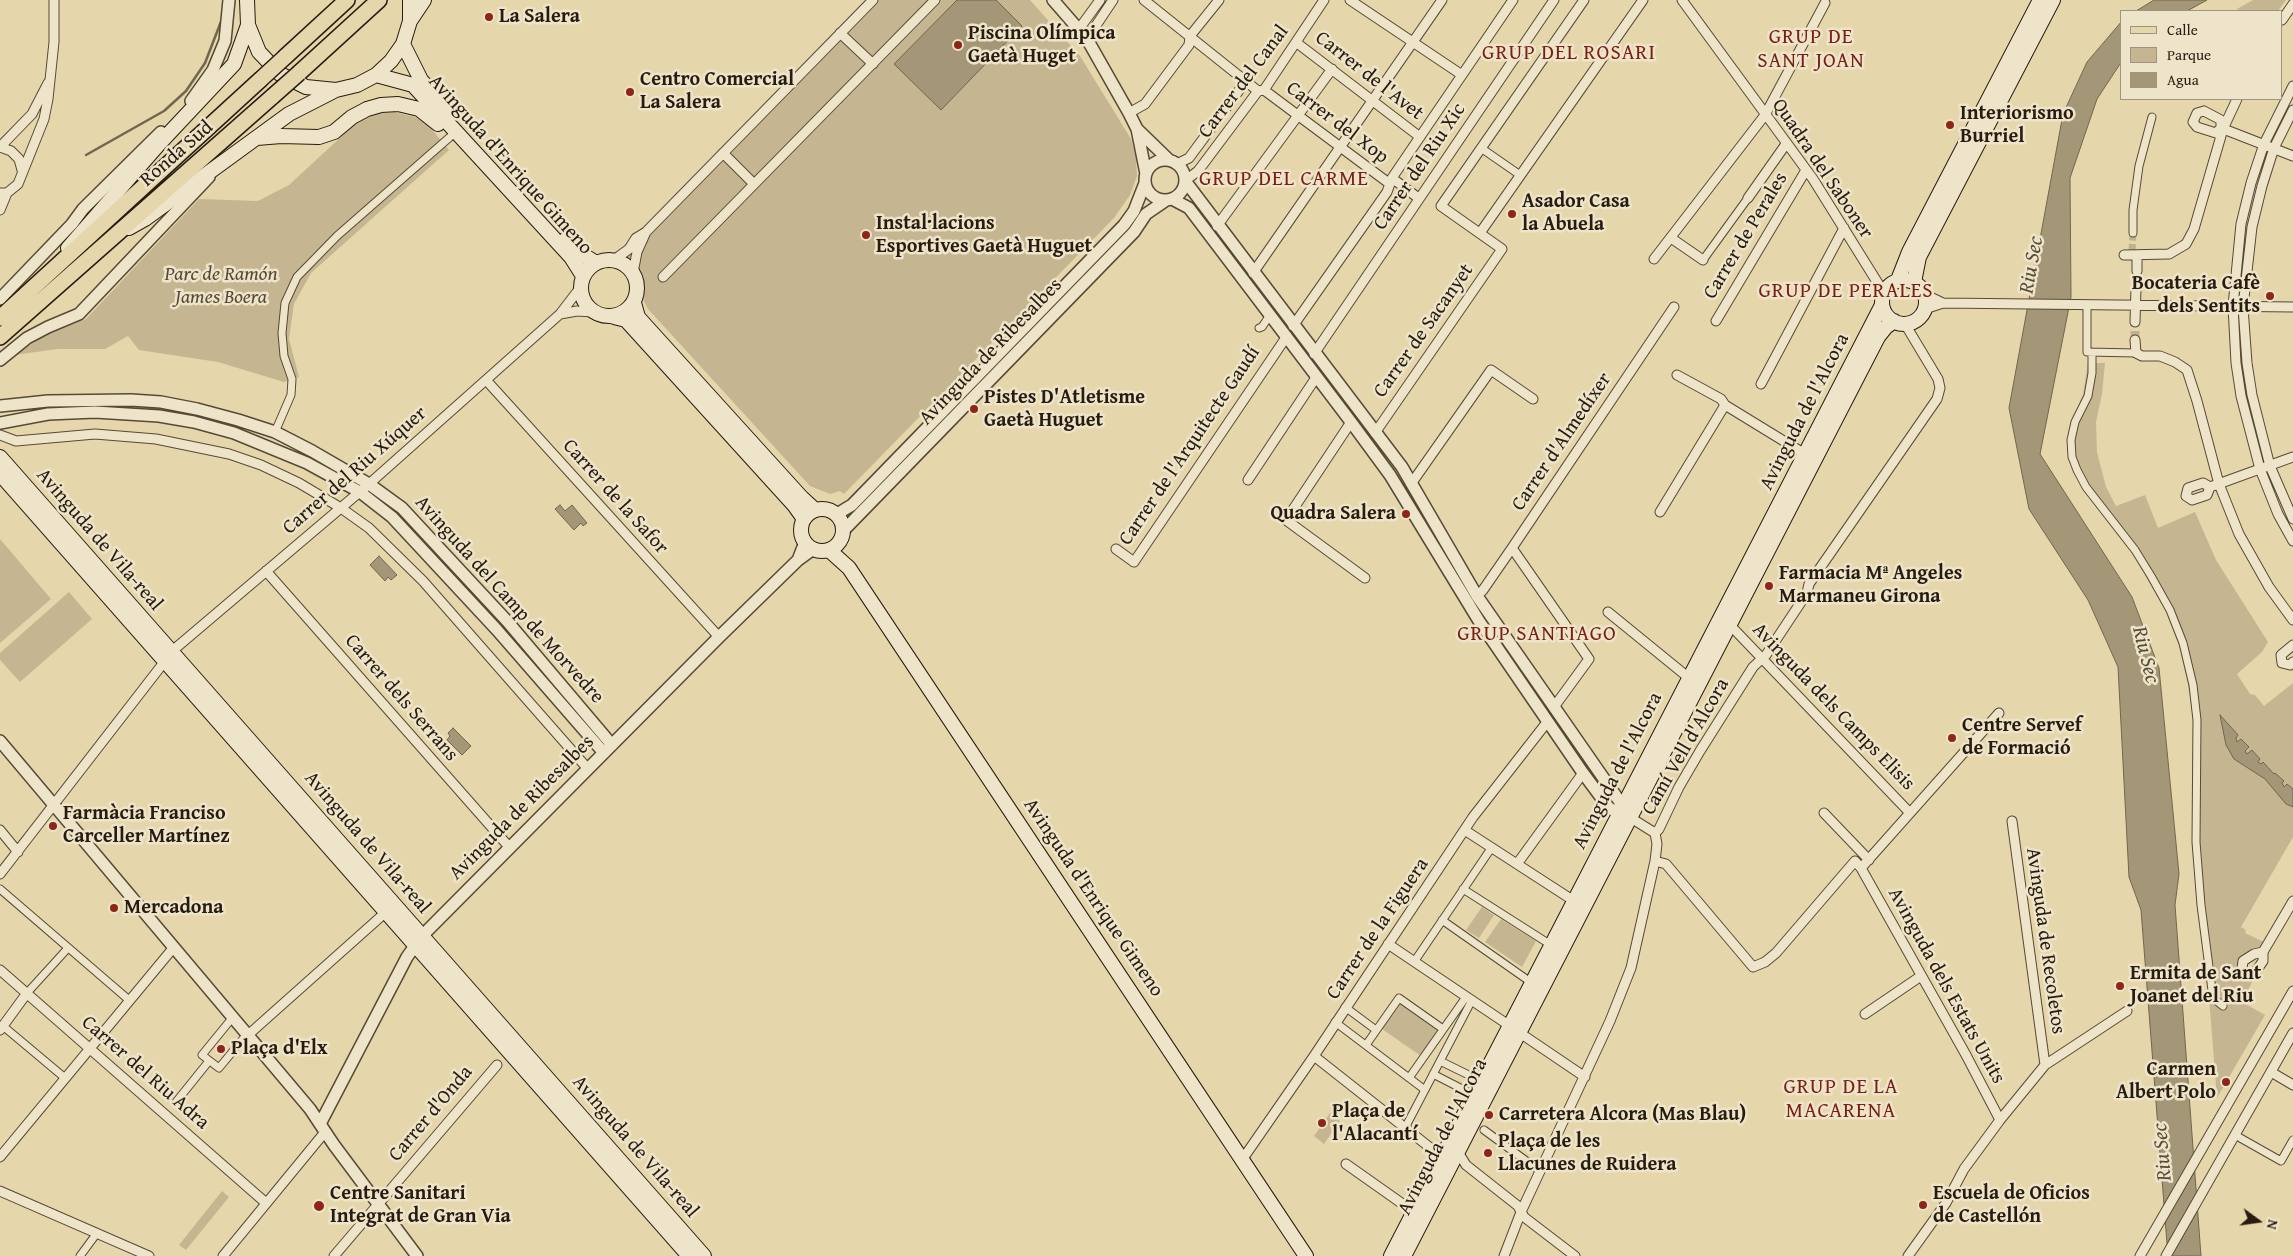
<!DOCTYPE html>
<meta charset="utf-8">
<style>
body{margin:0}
#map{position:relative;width:2293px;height:1256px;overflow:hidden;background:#e5d6ac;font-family:"Gentium Book Plus",serif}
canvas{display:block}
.legend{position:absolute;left:2120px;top:10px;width:162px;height:90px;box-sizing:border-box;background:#eee4c9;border:1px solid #9e947f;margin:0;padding:6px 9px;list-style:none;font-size:15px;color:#271c0f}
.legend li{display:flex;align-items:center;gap:10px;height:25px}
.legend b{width:25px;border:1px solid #9e947f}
.north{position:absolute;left:2233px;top:1196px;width:50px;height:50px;-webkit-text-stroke:4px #eee4c9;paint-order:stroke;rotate:104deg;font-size:14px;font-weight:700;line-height:20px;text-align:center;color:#271c0f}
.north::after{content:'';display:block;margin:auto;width:18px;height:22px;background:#271c0f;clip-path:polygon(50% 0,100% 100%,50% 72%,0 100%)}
</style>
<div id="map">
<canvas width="2293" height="1256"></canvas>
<ul class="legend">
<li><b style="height:6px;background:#e5d6ac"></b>Calle</li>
<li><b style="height:14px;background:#c5b691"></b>Parque</li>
<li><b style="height:14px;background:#a49777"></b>Agua</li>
</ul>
<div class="north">N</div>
</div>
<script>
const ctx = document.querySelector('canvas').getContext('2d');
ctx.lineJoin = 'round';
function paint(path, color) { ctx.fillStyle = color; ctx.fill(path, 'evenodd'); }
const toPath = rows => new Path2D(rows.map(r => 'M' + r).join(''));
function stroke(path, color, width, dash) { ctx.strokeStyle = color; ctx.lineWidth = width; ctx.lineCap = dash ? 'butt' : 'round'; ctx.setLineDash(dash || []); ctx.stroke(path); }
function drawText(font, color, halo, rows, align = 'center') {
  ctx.font = font + ' "Gentium Book Plus",serif'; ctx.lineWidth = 5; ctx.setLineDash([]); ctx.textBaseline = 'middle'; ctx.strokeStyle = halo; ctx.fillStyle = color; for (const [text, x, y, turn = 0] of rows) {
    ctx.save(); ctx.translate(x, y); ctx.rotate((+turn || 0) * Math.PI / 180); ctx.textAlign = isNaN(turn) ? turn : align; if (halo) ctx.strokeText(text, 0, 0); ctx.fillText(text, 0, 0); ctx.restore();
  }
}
paint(toPath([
 [865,0,1030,0,1080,56,1131,139,1136,158,1137,176,1130,195,1114,218,844,494,840,491,830,494,810,486,648,309,618,252],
 [2253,0,2286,0,2278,11,2240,11,2237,9],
 [394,112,415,117,429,126,449,150,311,273,294,304,289,339,299,377,284,382,218,362,139,350,128,336,105,349,58,349,14,355,44,336,86,319,199,199,258,201,289,185,355,124,374,114],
 [2088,363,2105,363,2102,394,2096,422,2097,452,2106,487,2116,506,2145,495,2158,528,2195,512,2216,560,2268,642,2262,652,2237,674,2250,694,2255,695,2264,706,2293,683,2293,837,2241,927,2246,930,2245,933,2264,942,2260,949,2252,952,2242,975,2253,980,2242,1002,2265,1015,2217,1098,2209,997,2197,906,2192,842,2193,720,2188,685,2179,646,2166,611,2132,553,2084,490,2074,473,2069,457,2068,439,2071,421,2083,395],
 [0,539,51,599,0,643],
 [69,592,92,619,20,682,0,660,0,653],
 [1482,907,1494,915,1479,938,1466,930],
 [1501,919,1536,941,1522,967,1485,942],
 [1400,1004,1438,1031,1421,1056,1382,1029],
 [1330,1113,1340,1121,1324,1144,1314,1136],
 [222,1191,229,1197,186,1250,179,1245]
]), '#c5b691');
const water = toPath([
 [957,0,996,0,1022,26,941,110,894,64,957,0],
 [2154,0,2207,0,2187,11,2136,11,2154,0],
 [2122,21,2122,61,2097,99,2070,178,2071,297,2040,454,2132,597,2159,668,2179,874,2175,905,2201,1256,2168,1256,2141,910,2129,877,2118,667,2088,600,2029,509,2009,408,2063,114,2087,62,2122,21],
 [560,505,565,511,572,505,587,523,583,526,581,523,574,530,555,509,560,505],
 [379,556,397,575,391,580,388,577,385,581,370,565,379,556],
 [2220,715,2238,735,2236,738,2237,742,2241,739,2249,747,2245,751,2247,754,2252,750,2260,759,2258,762,2261,764,2263,762,2274,774,2275,773,2284,781,2282,783,2284,787,2287,784,2293,789,2293,807,2286,804,2265,779,2234,759,2226,745,2220,715],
 [453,728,471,746,462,755,447,740,450,736,448,733,453,728]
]);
paint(water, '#a49777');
stroke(water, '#72664d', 1);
stroke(toPath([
 [86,155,164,111,186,91,205,63,222,19]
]), '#72664d', 2.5);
stroke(toPath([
 [2132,251,2133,233]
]), '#bfb18d', 7, [7, 3.5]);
stroke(toPath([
 [2136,288,2137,271],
 [2135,340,2135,322]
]), '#bfb18d', 9, [9, 4.5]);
const pedestrian = toPath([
 [1481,148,1520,175],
 [2133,233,2133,210,2139,166,2152,117],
 [1703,260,1748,198],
 [2087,305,2087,352,2136,353],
 [1259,328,1262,327,1270,315],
 [2092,352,2092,373,2088,396,2075,422,2071,440,2072,457,2077,470,2086,487,2135,550,2151,576,2170,610,2183,643,2193,685,2197,720,2196,842,2201,905,2213,998,2223,1006],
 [275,432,291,395,292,379,284,356,282,333,285,303,297,277,337,236,450,137],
 [0,889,129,1000],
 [1463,889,1551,945],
 [1442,920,1532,983],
 [1414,962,1492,847],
 [27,993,68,948],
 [1345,1007,1376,1030],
 [233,1017,202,1055,219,1068,247,1034],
 [1335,1022,1425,1090],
 [3,1026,65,1078],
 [1366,1045,1399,998,1443,1029],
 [1440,1061,1481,1081],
 [1433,1074,1474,1095],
 [1409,1078,1466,997],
 [176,1102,209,1061],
 [1405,1128,1472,1000],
 [1484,1130,1540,1171],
 [2235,1135,2281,1161,2293,1140],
 [80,1256,97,1233]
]);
const minor = toPath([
 [1144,0,1258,91],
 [1350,0,1462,75],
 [1682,0,1813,179,1879,285,1883,295],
 [2282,20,2293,4],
 [1079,29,1100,0],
 [840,33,873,64],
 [1087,39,1113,0],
 [1297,43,1420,137],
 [2293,86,2264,144,2251,183,2241,224,2233,306,2236,363,2241,396,2260,469,2278,514,2293,541],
 [1264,90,1390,184],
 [2293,110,2274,148,2262,186,2252,227,2243,307,2247,363,2252,395,2270,466,2293,519],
 [2204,111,2221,120,2221,128,2216,133,2197,127,2193,122,2197,113,2204,111],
 [1129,113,1145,104,1189,45,1190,36,1219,0],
 [2221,128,2293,156],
 [0,147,32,114,48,83],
 [0,147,11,151,19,159,22,170],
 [723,153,754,184],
 [1177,164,1189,158,1246,81],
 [1392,178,1417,197],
 [1186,180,1198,171,1258,91,1264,90,1324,0],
 [0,193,7,193,18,184,44,119,48,99,54,42,54,0],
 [1748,198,1786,144],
 [0,210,7,193],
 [1217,226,1332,69],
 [1480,233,1643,0],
 [1671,238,1703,260],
 [2124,255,2169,254,2186,244,2194,229,2223,129,2237,99],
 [1654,259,1765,115,1825,3],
 [614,260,629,249,636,238,646,232,873,0],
 [2137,271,2137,256],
 [633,273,637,252,646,232],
 [1253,273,1442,0],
 [663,277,935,0],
 [1926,295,1943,303],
 [1925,309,1943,303,2293,307],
 [560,314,577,311,593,312],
 [1716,321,1806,170],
 [2135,322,2136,288],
 [1293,326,1387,192,1392,178,1513,0],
 [2135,340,2136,353,2142,356,2160,356,2175,362,2187,370,2197,401,2219,484,2239,534,2269,587,2293,620],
 [1314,354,1554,0],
 [1677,375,1721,399,1725,405,1805,454],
 [486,380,719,637],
 [1761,384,1844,228],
 [1351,422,1286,520,1365,578],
 [1375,433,1502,249,1441,206,1584,0],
 [0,435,16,441,95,434,156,439,229,454,261,465,299,483,341,508,369,528,423,581,588,769],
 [1248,480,1317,376],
 [1411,484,1491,370,1533,399],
 [2210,487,2207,495,2192,500,2186,496,2188,488,2203,483,2210,487,2293,457],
 [1660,512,1725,405],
 [1512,548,1589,659,1554,707],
 [1116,549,1134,562,1287,336],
 [266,571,510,848],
 [1477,596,1483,590,1512,548,1674,307],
 [1608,612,1689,678],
 [1730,625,1910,813],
 [2293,645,2281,655,2282,663,2290,665,2293,662],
 [171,652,369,484,560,314,580,288],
 [1824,813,1869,860],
 [1631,818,1655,833],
 [2012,821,2045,1065],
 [0,830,18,852],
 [1466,831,1574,901],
 [1655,833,1659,829,1679,787,1700,751,1753,667,1766,655,1807,593,1809,584,1937,399,1940,388,1938,379,1905,324],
 [1655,861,1666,864,1753,967,1765,962,1776,953,1855,861,1861,868,1966,1055,2000,1120],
 [1517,864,1583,773],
 [1861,868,1999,713],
 [0,874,165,661],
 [1388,944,1510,1026],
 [2263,952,2254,954,2243,961,2242,969,2246,974,2254,974,2263,961,2263,952,2293,901],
 [0,970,266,1203],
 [1865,1014,1921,976],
 [0,1030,27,993],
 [1520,1033,1585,1077],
 [248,1035,386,912],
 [1314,1056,1442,1157],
 [2271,1072,2293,1085],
 [1458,1152,1466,1165,1518,1206,1524,1217,1575,1256],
 [0,1157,174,947],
 [1242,1160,1314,1056,1473,817,1548,721],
 [1346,1164,1414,1212],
 [0,1191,149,1256],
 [223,1256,325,1132],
 [334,1256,497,1065],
 [1504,1256,1521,1212,1610,1021,1631,968,1655,861,1657,844,1655,833],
 [1908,1256,1946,1203,1964,1169,2000,1120,2045,1065,2127,1011],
 [2140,1256,2293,991],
 [2166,1256,2293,1033]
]);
const tertiary = toPath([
 [1053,0,1087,39,1129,113,1137,129,1146,174],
 [191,101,213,70,225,41,229,0],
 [1137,129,1169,160],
 '1145 180a20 20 0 1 1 40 0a20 20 0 1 1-40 0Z',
 [1186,182,1402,467,1477,596,1627,812],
 [1174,200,1189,208,1351,422,1390,475,1479,621,1583,773,1609,808,1628,817],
 [0,299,72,224,83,209,161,132],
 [0,360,27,338,48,327,79,314,209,177],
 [0,406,48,401,131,400,161,402,197,409,238,420,275,432,312,451,369,484,402,508,507,621,612,745],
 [0,423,48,414,95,412,159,416,194,422,234,433,307,463,360,492,392,517,497,630,604,753],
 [837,514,852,505,1124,225,1134,211,1145,183],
 [844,530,1134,232,1146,214,1165,201],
 [798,560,805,542],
 [0,741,310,1109,334,1145,417,1256],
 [320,1124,407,957,422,936,719,637,798,560,813,549]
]);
const secondary = toPath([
 [247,0,248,25,259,52,280,74,306,87,336,90],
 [410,0,410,21],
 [403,44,421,80,450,113],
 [376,75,413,85,571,257,583,276],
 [257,138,281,136,319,137,334,132,352,117,367,109,381,105,398,104,419,109,438,124],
 [129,228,145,219,289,114,336,90,357,85,376,75,391,61,403,44,410,21,424,0],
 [566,239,577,251,596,263],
 [68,248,159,144,234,64,248,25],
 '581 288a28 28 0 1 1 56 0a28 28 0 1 1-56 0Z',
 '1882 302a22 22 0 1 1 44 0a22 22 0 1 1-44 0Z',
 [1898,280,1909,252,2040,0],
 [1914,282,1919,257,2053,0],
 [634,303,638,317,646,326,802,498,815,510],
 [614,317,626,320,794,505,804,519],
 [0,457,704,1256],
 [0,474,689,1256],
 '801 530a21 21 0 1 1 42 0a21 21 0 1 1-42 0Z',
 [829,550,849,568,1306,1256],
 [1391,1256,1882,305],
 [1404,1256,1878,337,1886,327,1894,321]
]);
const primary = toPath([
 [285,57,347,0],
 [299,73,379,0],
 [0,318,260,80],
 [0,337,273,96]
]);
stroke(pedestrian, '#564a36', 9);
stroke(minor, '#564a36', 11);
stroke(tertiary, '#564a36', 14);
stroke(secondary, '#271c0f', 16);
stroke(primary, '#271c0f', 18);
stroke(pedestrian, '#eee4c9', 7);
stroke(minor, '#eee4c9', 9);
stroke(tertiary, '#eee4c9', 11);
stroke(secondary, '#eee4c9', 14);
stroke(primary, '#e5d6ac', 15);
const primaryBridge = toPath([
 [260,80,285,57],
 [273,96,299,73]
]);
stroke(primaryBridge, '#271c0f', 18, []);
stroke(primaryBridge, '#e5d6ac', 15);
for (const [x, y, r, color] of [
 [489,17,5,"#8f2418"],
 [958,45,5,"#8f2418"],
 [630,92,5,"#8f2418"],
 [1950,125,5,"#8f2418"],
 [1512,214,5,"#8f2418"],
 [866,235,5,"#8f2418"],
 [2270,296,5,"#8f2418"],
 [974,409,5,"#8f2418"],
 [1406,514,5,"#8f2418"],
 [1769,586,5,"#8f2418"],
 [1952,738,5,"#8f2418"],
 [53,826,5,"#8f2418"],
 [114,908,5,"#8f2418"],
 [2120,986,5,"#8f2418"],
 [221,1049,5,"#8f2418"],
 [2226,1082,5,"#8f2418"],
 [1489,1115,5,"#8f2418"],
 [1322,1123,5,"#8f2418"],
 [1488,1153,5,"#8f2418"],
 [1923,1205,5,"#8f2418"],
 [319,1206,6,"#8f2418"]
]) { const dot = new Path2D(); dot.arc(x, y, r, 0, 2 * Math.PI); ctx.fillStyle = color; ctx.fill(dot); stroke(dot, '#eee4c9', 2); }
drawText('bold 20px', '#271c0f', '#eee4c9', [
 ["La Salera",499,17],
 ["Piscina Olímpica",968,34],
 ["Gaetà Huget",968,57],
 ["Centro Comercial",640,80],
 ["La Salera",640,103],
 ["Interiorismo",1960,114],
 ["Burriel",1960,137],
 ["Asador Casa",1522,202],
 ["la Abuela",1522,225],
 ["Instal·lacions",876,224],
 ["Esportives Gaetà Huguet",876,247],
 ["Bocateria Cafè",2260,284,"right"],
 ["dels Sentits",2260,307,"right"],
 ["Pistes D'Atletisme",984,398],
 ["Gaetà Huguet",984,421],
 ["Quadra Salera",1396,514,"right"],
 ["Farmacia Mª Angeles",1779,574],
 ["Marmaneu Girona",1779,597],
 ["Centre Servef",1962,726],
 ["de Formació",1962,749],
 ["Farmàcia Franciso",63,814],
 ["Carceller Martínez",63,837],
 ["Mercadona",124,908],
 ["Ermita de Sant",2130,974],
 ["Joanet del Riu",2130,997],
 ["Plaça d'Elx",231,1049],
 ["Carmen",2216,1070,"right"],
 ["Albert Polo",2216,1093,"right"],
 ["Plaça de",1332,1112],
 ["l'Alacantí",1332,1135],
 ["Carretera Alcora (Mas Blau)",1499,1115],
 ["Plaça de les",1498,1142],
 ["Llacunes de Ruidera",1498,1165],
 ["Centre Sanitari",330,1194],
 ["Integrat de Gran Via",330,1217],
 ["Escuela de Oficios",1933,1194],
 ["de Castellón",1933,1217]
], 'left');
drawText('20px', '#271c0f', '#eee4c9', [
 ["Carrer de l'Avet",1369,76,38],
 ["Carrer del Canal",1244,82,-53],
 ["Carrer del Xop",1337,123,37],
 ["Ronda Sud",177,154,-41],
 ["Avinguda d'Enrique Gimeno",510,165,48],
 ["Carrer del Riu Xic",1420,167,-56],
 ["Quadra del Saboner",1822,169,56],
 ["Carrer de Perales",1746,236,-59],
 ["Carrer de Sacanyet",1424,331,-55],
 ["Avinguda de Ribesalbes",991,352,-46],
 ["Avinguda de l'Alcora",1805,412,-63],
 ["Carrer d'Almedíxer",1562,442,-56],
 ["Carrer de l'Arquitecte Gaudí",1190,446,-56],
 ["Carrer del Riu Xúquer",355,471,-41],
 ["Carrer de la Safor",615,497,48],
 ["Avinguda de Vila-real",99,540,49],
 ["Avinguda del Camp de Morvedre",509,600,48],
 ["Carrer dels Serrans",401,698,49],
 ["Avinguda dels Camps Elisis",1833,707,46],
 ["Camí Vell d'Alcora",1686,747,-60],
 ["Avinguda de l'Alcora",1618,771,-63],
 ["Avinguda de Ribesalbes",522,808,-45],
 ["Avinguda de Vila-real",367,843,49],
 ["Avinguda d'Enrique Gimeno",1093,898,56],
 ["Carrer de la Figuera",1378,929,-56],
 ["Avinguda de Recoletos",2045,941,82],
 ["Avinguda dels Estats Units",1946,986,61],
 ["Carrer del Riu Adra",145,1073,41],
 ["Carrer d'Onda",431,1114,-50],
 ["Avinguda de l'Alcora",1443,1137,-63],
 ["Avinguda de Vila-real",635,1147,49]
]);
drawText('italic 20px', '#564a36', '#eee4c9', [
 ["Parc de Ramón",221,275],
 ["James Boera",221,298]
]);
ctx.letterSpacing = '1px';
drawText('21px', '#7a1f14', '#eee4c9', [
 ["GRUP DE",1811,38],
 ["SANT JOAN",1811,62],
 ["GRUP DEL ROSARI",1569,54],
 ["GRUP DEL CARME",1284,180],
 ["GRUP DE PERALES",1846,292],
 ["GRUP SANTIAGO",1537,635],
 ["GRUP DE LA",1841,1088],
 ["MACARENA",1841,1112]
]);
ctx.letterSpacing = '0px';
drawText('italic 21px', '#594d39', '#eee4c9', [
 ["Riu Sec",2032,265,-80],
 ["Riu Sec",2145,655,76],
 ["Riu Sec",2163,1152,-95]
]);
</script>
